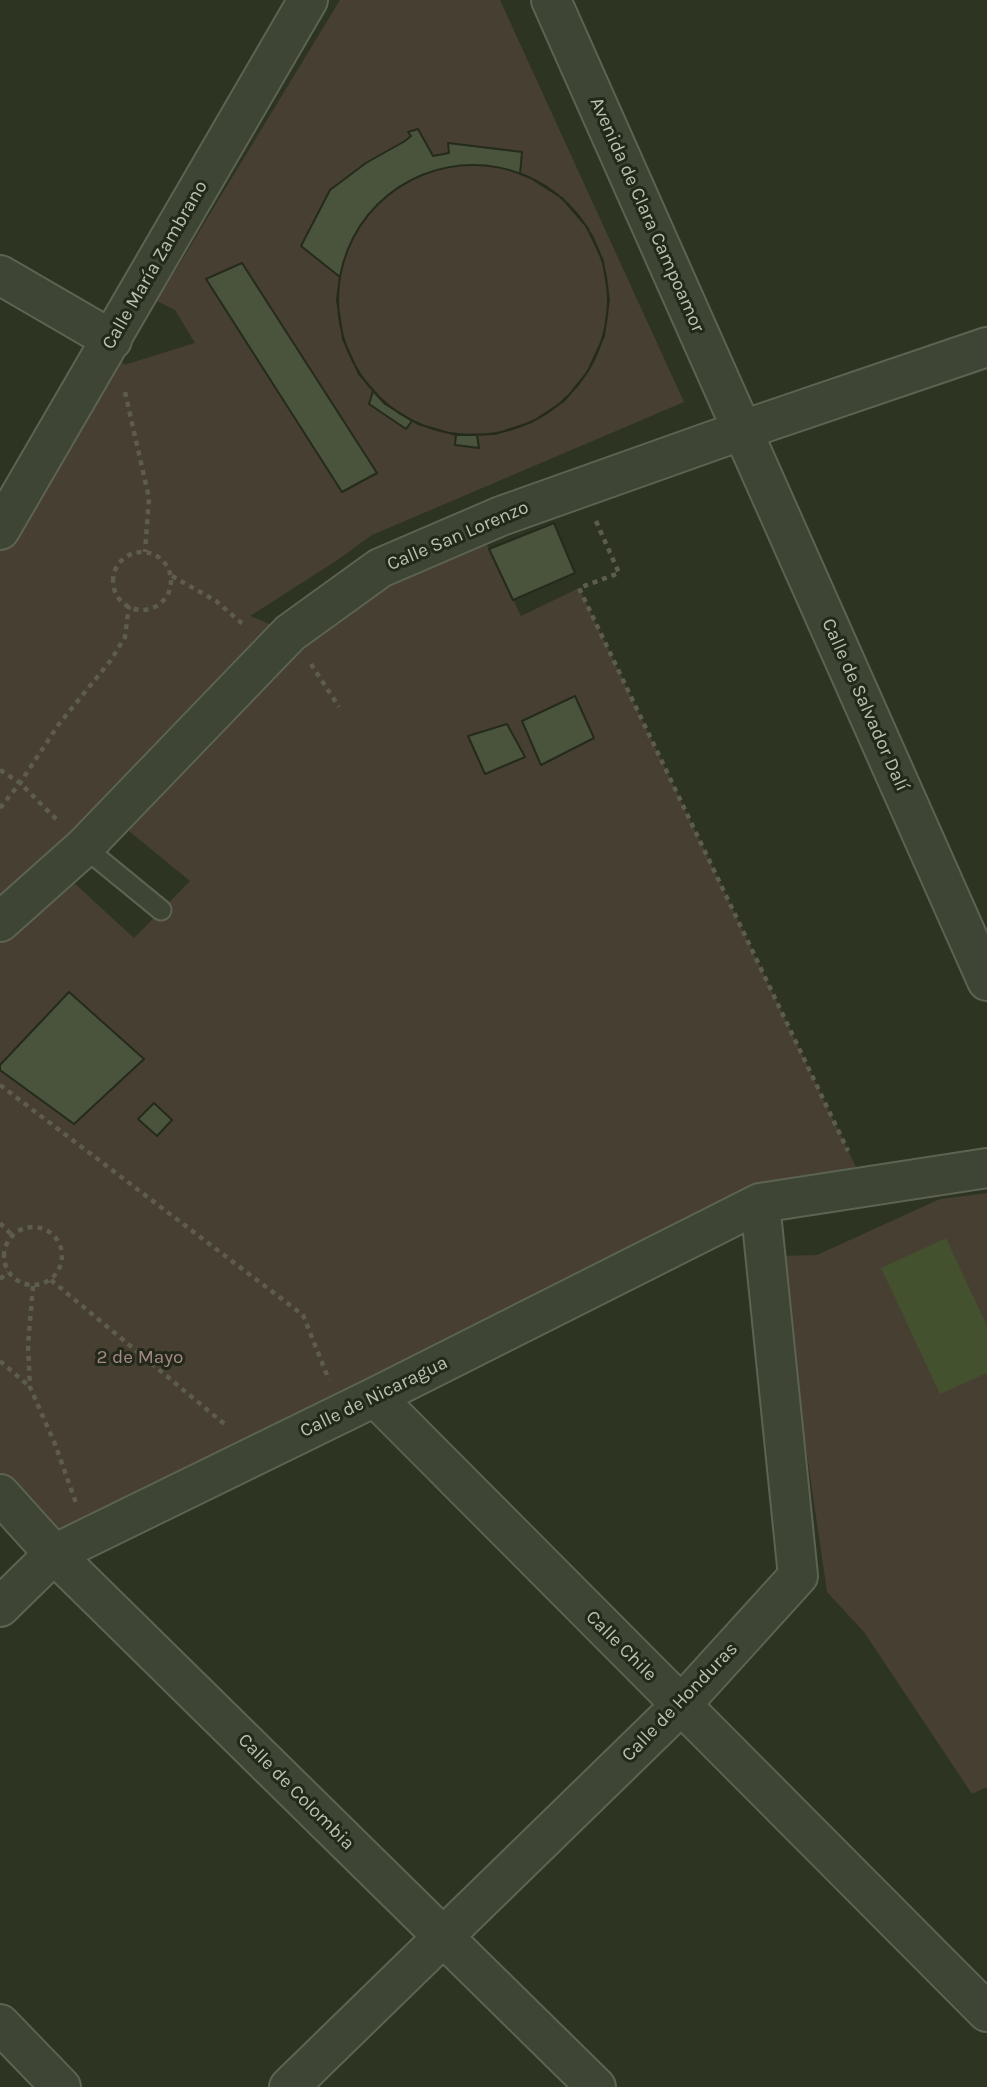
<!DOCTYPE html>
<meta charset="utf-8">
<style>
body{margin:0}
canvas{display:block;background:#2d3421}
</style>
<canvas width="987" height="2087"></canvas>
<script>
const ctx = document.querySelector('canvas').getContext('2d');
ctx.lineJoin = 'round';
function paint(path, color) { ctx.fillStyle = color; ctx.fill(path, 'evenodd'); }
const toPath = rows => new Path2D(rows.map(r => 'M' + r).join(''));
function stroke(path, color, width, dash) { ctx.strokeStyle = color; ctx.lineWidth = width; ctx.lineCap = dash ? 'butt' : 'round'; ctx.setLineDash(dash || []); ctx.stroke(path); }
function drawText(font, color, halo, rows, align = 'center') {
  ctx.font = font + ' Karla,sans-serif'; ctx.lineWidth = 6; ctx.setLineDash([]); ctx.textBaseline = 'middle'; ctx.strokeStyle = halo; ctx.fillStyle = color; for (const [text, x, y, turn = 0] of rows) {
    ctx.save(); ctx.translate(x, y); ctx.rotate((+turn || 0) * Math.PI / 180); ctx.textAlign = isNaN(turn) ? turn : align; if (halo) ctx.strokeText(text, 0, 0); ctx.fillText(text, 0, 0); ctx.restore();
  }
}
paint(toPath([
 [340,0,500,0,684,402,372,535,336,561,250,616,291,633,478,526,521,616,579,588,865,1186,760,1203,54,1554,0,1495,0,529,112,340,124,365,195,343,175,310,157,301],
 [113,818,190,881,134,938,60,870],
 [987,1193,987,1787,972,1794,864,1632,827,1592,778,1256,817,1255,940,1199]
]), '#473f31');
paint(toPath([
 [946,1238,987,1326,987,1373,940,1394,881,1268]
]), '#43512f');
const building = toPath([
 [418,129,433,156,449,153,448,143,522,152,520,174,529,177,562,198,587,227,603,261,609,299,604,336,588,371,564,401,532,422,495,434,456,435,418,424,385,404,359,374,343,339,337,300,340,277,301,246,330,190,366,163,405,141,411,136,408,132,418,129],
 '338 300a135 135 0 1 1 270 0a135 135 0 1 1-270 0Z',
 [242,263,377,473,342,492,206,279,242,263],
 [373,391,385,404,412,421,406,429,369,404,373,391],
 [456,435,477,435,479,448,455,445,456,435],
 [554,523,575,573,513,600,489,549,554,523],
 [575,696,594,738,541,765,522,721,575,696],
 [507,724,525,757,485,774,468,736,507,724],
 [69,992,144,1059,74,1124,0,1070,0,1065,69,992],
 [154,1103,172,1120,157,1136,138,1119,154,1103]
]);
paint(building, '#4a543d');
stroke(building, '#252b1c', 2);
const lane = toPath([
 [84,847,161,910]
]);
const street = toPath([
 [551,0,987,981],
 [0,275,112,340],
 [0,530,308,0],
 [0,922,84,847,290,633,380,568,501,516,743,430,987,347],
 [375,1397,987,2012],
 [0,1494,54,1554,596,2087],
 [0,1607,54,1554,375,1397,760,1203,987,1168],
 [0,2024,61,2087],
 [289,2087,680,1706,798,1576,760,1203]
]);
stroke(lane, '#5c6352', 23);
stroke(street, '#5c6352', 42);
stroke(toPath([
 [125,392,149,498,145,552],
 [596,521,619,573,579,588,848,1151],
 '113 581a29 29 0 1 1 58 0a29 29 0 1 1-58 0Z',
 [172,576,216,601,245,626],
 [311,664,339,707],
 [0,770,20,783,59,822],
 [0,808,20,783,59,724,111,660,125,637,129,606],
 [0,1085,303,1315,329,1380],
 [0,1223,12,1235],
 '4 1256a29 29 0 1 1 58 0a29 29 0 1 1-58 0Z',
 [0,1279,8,1272],
 [51,1280,228,1427],
 [33,1286,28,1345,30,1387,55,1444,76,1503],
 [0,1361,30,1387]
]), '#5d5d4b', 4.5, [5, 5]);
stroke(lane, '#3e4534', 19);
stroke(street, '#3e4534', 38);
drawText('19px', '#b9c2ae', '#23291a', [
 ["Avenida de Clara Campoamor",647,215,66],
 ["Calle María Zambrano",155,265,-60],
 ["Calle San Lorenzo",458,536,-23],
 ["Calle de Salvador Dalí",865,705,66],
 ["Calle de Nicaragua",374,1397,-26],
 ["Calle Chile",621,1646,45],
 ["Calle de Honduras",680,1702,-46],
 ["Calle de Colombia",296,1792,45]
]);
drawText('19px', '#a68886', '#23291a', [
 ["2 de Mayo",140,1358]
]);
</script>
